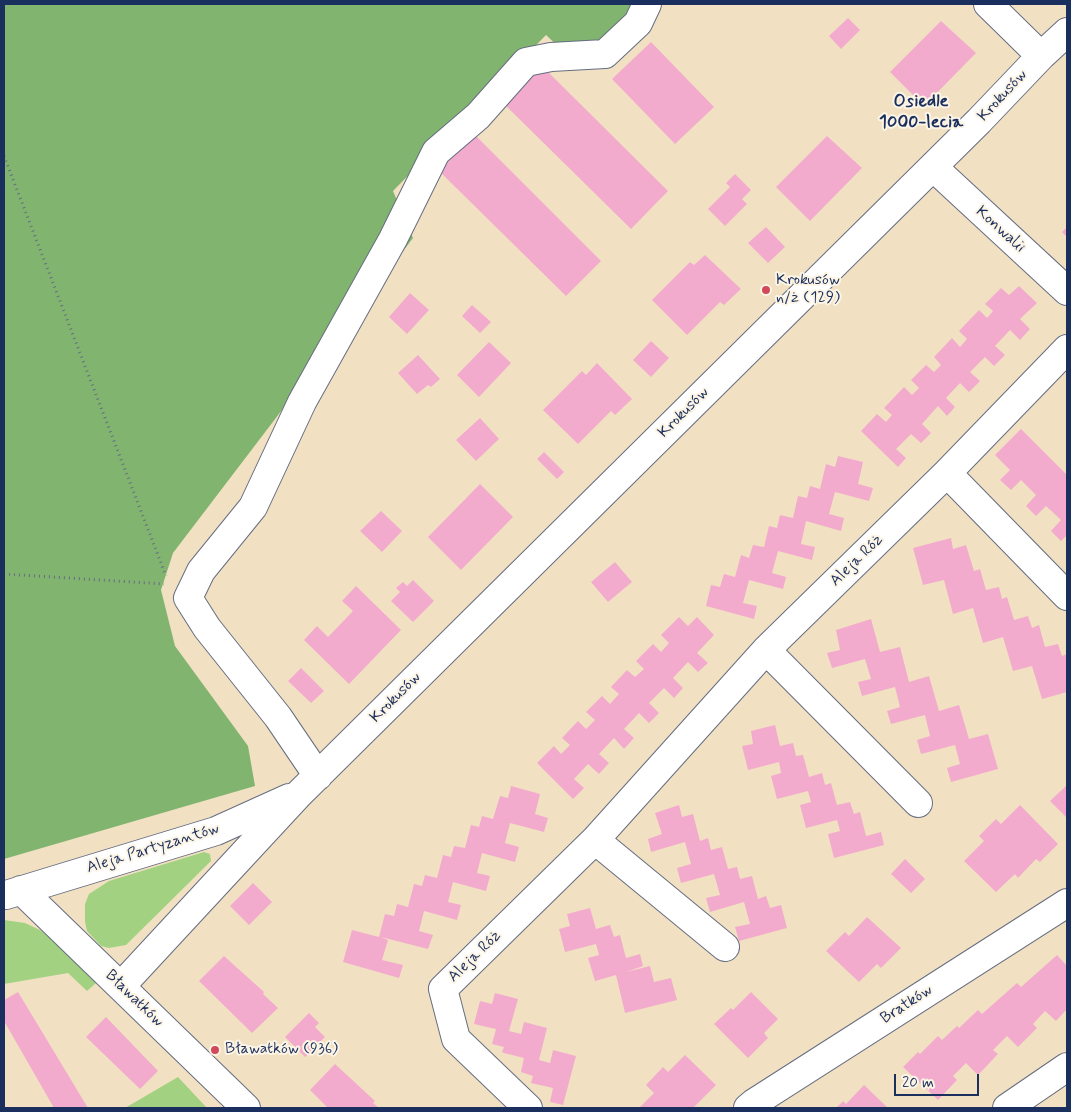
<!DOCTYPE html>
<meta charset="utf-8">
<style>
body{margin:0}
#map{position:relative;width:1071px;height:1112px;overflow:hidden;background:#f1e1c2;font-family:Mynerve,sans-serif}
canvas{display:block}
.frame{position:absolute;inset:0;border:5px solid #1b2f5e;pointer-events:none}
.scale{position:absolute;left:894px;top:1074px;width:85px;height:22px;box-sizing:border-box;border:2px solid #1b2f5e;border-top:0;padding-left:6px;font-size:15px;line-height:18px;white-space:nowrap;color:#1b2f5e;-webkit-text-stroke:4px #fcf5e5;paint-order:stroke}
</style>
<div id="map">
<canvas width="1071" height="1112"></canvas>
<div class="frame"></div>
<div class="scale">20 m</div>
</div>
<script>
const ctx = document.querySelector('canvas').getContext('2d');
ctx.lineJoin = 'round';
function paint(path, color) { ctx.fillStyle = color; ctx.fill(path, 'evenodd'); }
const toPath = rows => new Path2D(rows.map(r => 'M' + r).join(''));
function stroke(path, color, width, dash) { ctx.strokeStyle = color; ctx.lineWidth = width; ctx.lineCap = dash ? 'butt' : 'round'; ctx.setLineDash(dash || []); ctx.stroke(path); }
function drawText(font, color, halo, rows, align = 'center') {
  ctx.font = font + ' Mynerve,sans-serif'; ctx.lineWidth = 4; ctx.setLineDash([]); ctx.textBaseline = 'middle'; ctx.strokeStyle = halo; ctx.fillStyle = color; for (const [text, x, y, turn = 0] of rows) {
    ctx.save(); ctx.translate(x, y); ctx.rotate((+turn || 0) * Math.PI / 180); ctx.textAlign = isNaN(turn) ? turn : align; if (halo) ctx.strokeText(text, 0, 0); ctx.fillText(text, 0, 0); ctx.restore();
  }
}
paint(toPath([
 [204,852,210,854,211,861,126,945,109,948,101,946,87,931,85,922,85,904,89,894,109,881],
 [4,920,25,923,40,930,54,941,96,983,87,991,68,973,4,984],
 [178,1077,207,1108,125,1108]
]), '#a2d281');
paint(toPath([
 [4,4,637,4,578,65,546,35,393,191,413,238,173,553,161,590,175,646,248,746,255,786,4,859]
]), '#81b46f');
paint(toPath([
 [848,18,860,30,841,49,829,36],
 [941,21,976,53,924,106,890,72],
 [651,42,714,107,675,144,612,79],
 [540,64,668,191,631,229,502,102],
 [472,132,601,261,566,296,436,168],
 [827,136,862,168,810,221,776,187],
 [735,174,751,190,742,199,747,204,725,226,708,209,730,187,726,183],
 [766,227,785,247,768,263,748,243],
 [1067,227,1067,237,1062,232],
 [705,255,741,289,724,305,720,302,687,335,652,300,690,262,694,265],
 [1019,286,1037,303,1020,319,1030,329,1020,340,1010,330,995,346,1005,355,994,366,985,357,970,372,980,381,969,392,960,383,946,398,955,407,947,416,938,406,922,424,931,433,921,443,911,434,896,449,906,458,898,467,861,431,877,414,886,422,892,415,884,408,904,387,912,395,919,388,911,380,926,365,934,372,941,365,934,357,952,338,960,347,967,339,959,331,979,310,987,318,993,311,985,304,1001,288,1009,295],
 [410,293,429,310,407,334,389,317],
 [472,305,491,322,480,333,462,316],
 [651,341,669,358,651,377,633,360],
 [489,342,511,363,479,397,457,375],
 [418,355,440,379,431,387,428,385,417,394,398,373],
 [597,363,632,399,615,415,611,411,578,444,543,410,582,371,586,375],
 [480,418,499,439,476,461,456,440],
 [1021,429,1067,475,1067,535,1061,541,1051,531,1061,520,1046,506,1036,516,1026,506,1036,495,1021,480,1011,490,1000,480,1010,470,995,455],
 [544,452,564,472,557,479,537,459],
 [838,456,863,462,858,484,873,488,869,501,835,492,829,514,844,518,841,531,806,521,801,544,815,547,812,560,778,551,772,573,786,577,783,589,749,580,743,603,757,606,754,619,706,606,711,585,720,587,724,574,735,577,741,555,749,558,753,545,764,547,769,526,777,528,780,515,793,518,798,496,807,498,810,486,820,489,826,464,835,467],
 [480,484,513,517,461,570,428,537],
 [381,511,402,531,382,552,360,531],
 [951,538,953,549,966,545,974,571,980,569,986,590,999,587,1002,599,1007,597,1014,620,1028,616,1032,628,1039,625,1045,647,1058,644,1062,656,1067,654,1067,692,1042,699,1032,666,1013,671,1003,637,983,643,973,608,953,614,944,580,923,585,913,548],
 [615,562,632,582,608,602,591,582],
 [413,580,434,601,413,622,391,601,400,592,396,588,403,582,407,586],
 [356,586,401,630,349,684,304,640,317,626,328,637,353,611,342,601],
 [679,617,688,626,697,617,714,635,697,653,708,663,698,672,688,662,673,678,683,688,674,698,664,688,649,703,659,713,649,723,639,713,624,729,634,738,624,749,614,738,599,754,609,763,599,774,588,764,574,779,584,788,573,799,537,763,554,746,561,754,570,745,562,738,578,721,586,729,595,720,586,712,602,696,610,704,619,694,611,687,627,670,635,677,644,669,636,661,653,644,661,652,669,643,661,635],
 [871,619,880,652,900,647,909,682,929,676,939,711,959,705,969,739,988,734,998,769,951,782,947,768,960,764,955,745,921,754,917,740,930,736,925,715,891,724,887,711,900,707,895,687,862,696,858,682,871,679,865,659,832,668,827,653,840,650,836,630],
 [301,668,324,691,311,703,288,681],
 [775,725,780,746,793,743,796,756,803,755,809,777,822,773,825,785,831,783,837,805,850,802,854,814,860,812,866,836,881,832,884,845,834,858,828,834,840,831,837,820,806,828,800,805,811,802,808,791,777,799,771,776,781,773,779,762,748,770,742,746,753,744,751,731],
 [1067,785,1067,818,1050,801],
 [511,786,540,794,535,814,548,818,544,832,510,823,505,843,519,847,515,862,482,853,477,873,490,876,486,891,453,882,448,902,461,905,457,920,424,911,419,931,433,935,428,949,381,937,388,940,382,960,403,965,399,978,343,962,352,930,379,937,385,914,394,916,397,904,408,907,414,884,422,886,425,875,437,878,443,855,451,857,454,846,465,848,471,825,479,827,482,816,493,819,500,796,508,798],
 [679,805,682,817,693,814,700,841,708,838,711,850,722,847,728,869,737,867,740,879,752,876,758,899,766,896,770,908,781,905,787,928,739,941,735,927,750,924,744,902,710,912,706,898,720,895,714,874,681,883,677,868,691,864,685,842,651,852,648,839,662,834,655,813],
 [1020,805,1058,844,1040,862,1036,859,1018,878,1015,874,996,892,964,861,984,841,979,836,996,819,1001,824],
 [905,859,925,879,911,893,891,874],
 [253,883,272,902,249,925,230,906],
 [590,908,596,929,610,925,614,937,620,935,626,958,640,954,643,966,626,972,650,966,654,982,671,978,677,1000,625,1013,616,975,595,981,588,958,599,955,596,944,565,952,559,929,570,926,567,914],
 [867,917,901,948,881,968,877,964,859,982,826,951,845,932,849,936],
 [1057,955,1067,966,1067,1009,1056,1021,1045,1011,1033,1024,1037,1028,1018,1047,1007,1036,993,1050,998,1054,978,1075,966,1063,953,1076,957,1080,938,1100,903,1067,918,1052,920,1054,938,1036,942,1040,957,1026,959,1028,978,1010,982,1014,1017,983,1021,987],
 [224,956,264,992,263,994,278,1008,252,1033,199,981],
 [18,992,88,1108,54,1108,4,1021,4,1000],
 [751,992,778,1019,764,1033,768,1038,748,1058,714,1024,731,1008,733,1010],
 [495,993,518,999,509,1031,521,1034,524,1022,547,1028,539,1060,550,1063,553,1050,576,1056,563,1105,550,1102,553,1088,531,1083,533,1076,521,1072,524,1058,504,1053,502,1052,504,1047,492,1044,496,1029,474,1024,480,1001,492,1004],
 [309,1013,319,1023,315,1027,325,1037,305,1057,285,1037],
 [106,1017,158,1071,140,1089,86,1037],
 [685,1055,716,1085,693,1108,639,1108,654,1093,646,1085,663,1067,668,1072],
 [335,1064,375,1101,373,1103,379,1108,328,1108,310,1090],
 [864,1085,888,1108,836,1108,843,1101,846,1104]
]), '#f3abcd');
const minor = toPath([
 [988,4,1041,56],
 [933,167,1067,291],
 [947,473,1067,596],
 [766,650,918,803],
 [318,776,278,717,207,628,188,598,201,571,253,507,302,402,393,239,436,152,478,116,526,62,551,57,605,54,638,23,647,4],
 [595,840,725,947],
 [21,890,246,1108],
 [6,895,216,831,289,798],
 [121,986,299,794,979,121,1041,56,1067,32],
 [528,1108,456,1039,443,989,595,840,766,650,947,473,1067,349],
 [748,1108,754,1103,1067,903],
 [1007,1108,1067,1067]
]);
stroke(minor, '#666d81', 30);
stroke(toPath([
 [4,156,166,576],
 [4,574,164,584]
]), '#666d81', 3, [1, 4]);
stroke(minor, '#fff', 28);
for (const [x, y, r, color] of [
 [766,290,5,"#d1495b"],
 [215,1050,5,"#d1495b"]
]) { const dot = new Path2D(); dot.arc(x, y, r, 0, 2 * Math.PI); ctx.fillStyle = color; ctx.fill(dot); stroke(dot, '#fcf5e5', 2); }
drawText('16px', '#1b2f5e', '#fcf5e5', [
 ["Krokusów",1003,96,-47],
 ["Konwalii",1000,230,42],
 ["Krokusów",684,413,-45],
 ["Aleja Róż",857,561,-44],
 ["Krokusów",396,698,-45],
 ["Aleja Partyzantów",153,849,-17],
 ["Aleja Róż",475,957,-44],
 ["Bławatków",134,999,44],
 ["Bratków",907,1005,-33]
]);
drawText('16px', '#1b2f5e', '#fcf5e5', [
 ["Krokusów",776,281],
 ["n/ż (129)",776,299],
 ["Bławatków (936)",225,1050]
], 'left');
drawText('bold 18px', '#1b2f5e', '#fcf5e5', [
 ["Osiedle",921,102],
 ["1000-lecia",921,123]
]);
</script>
